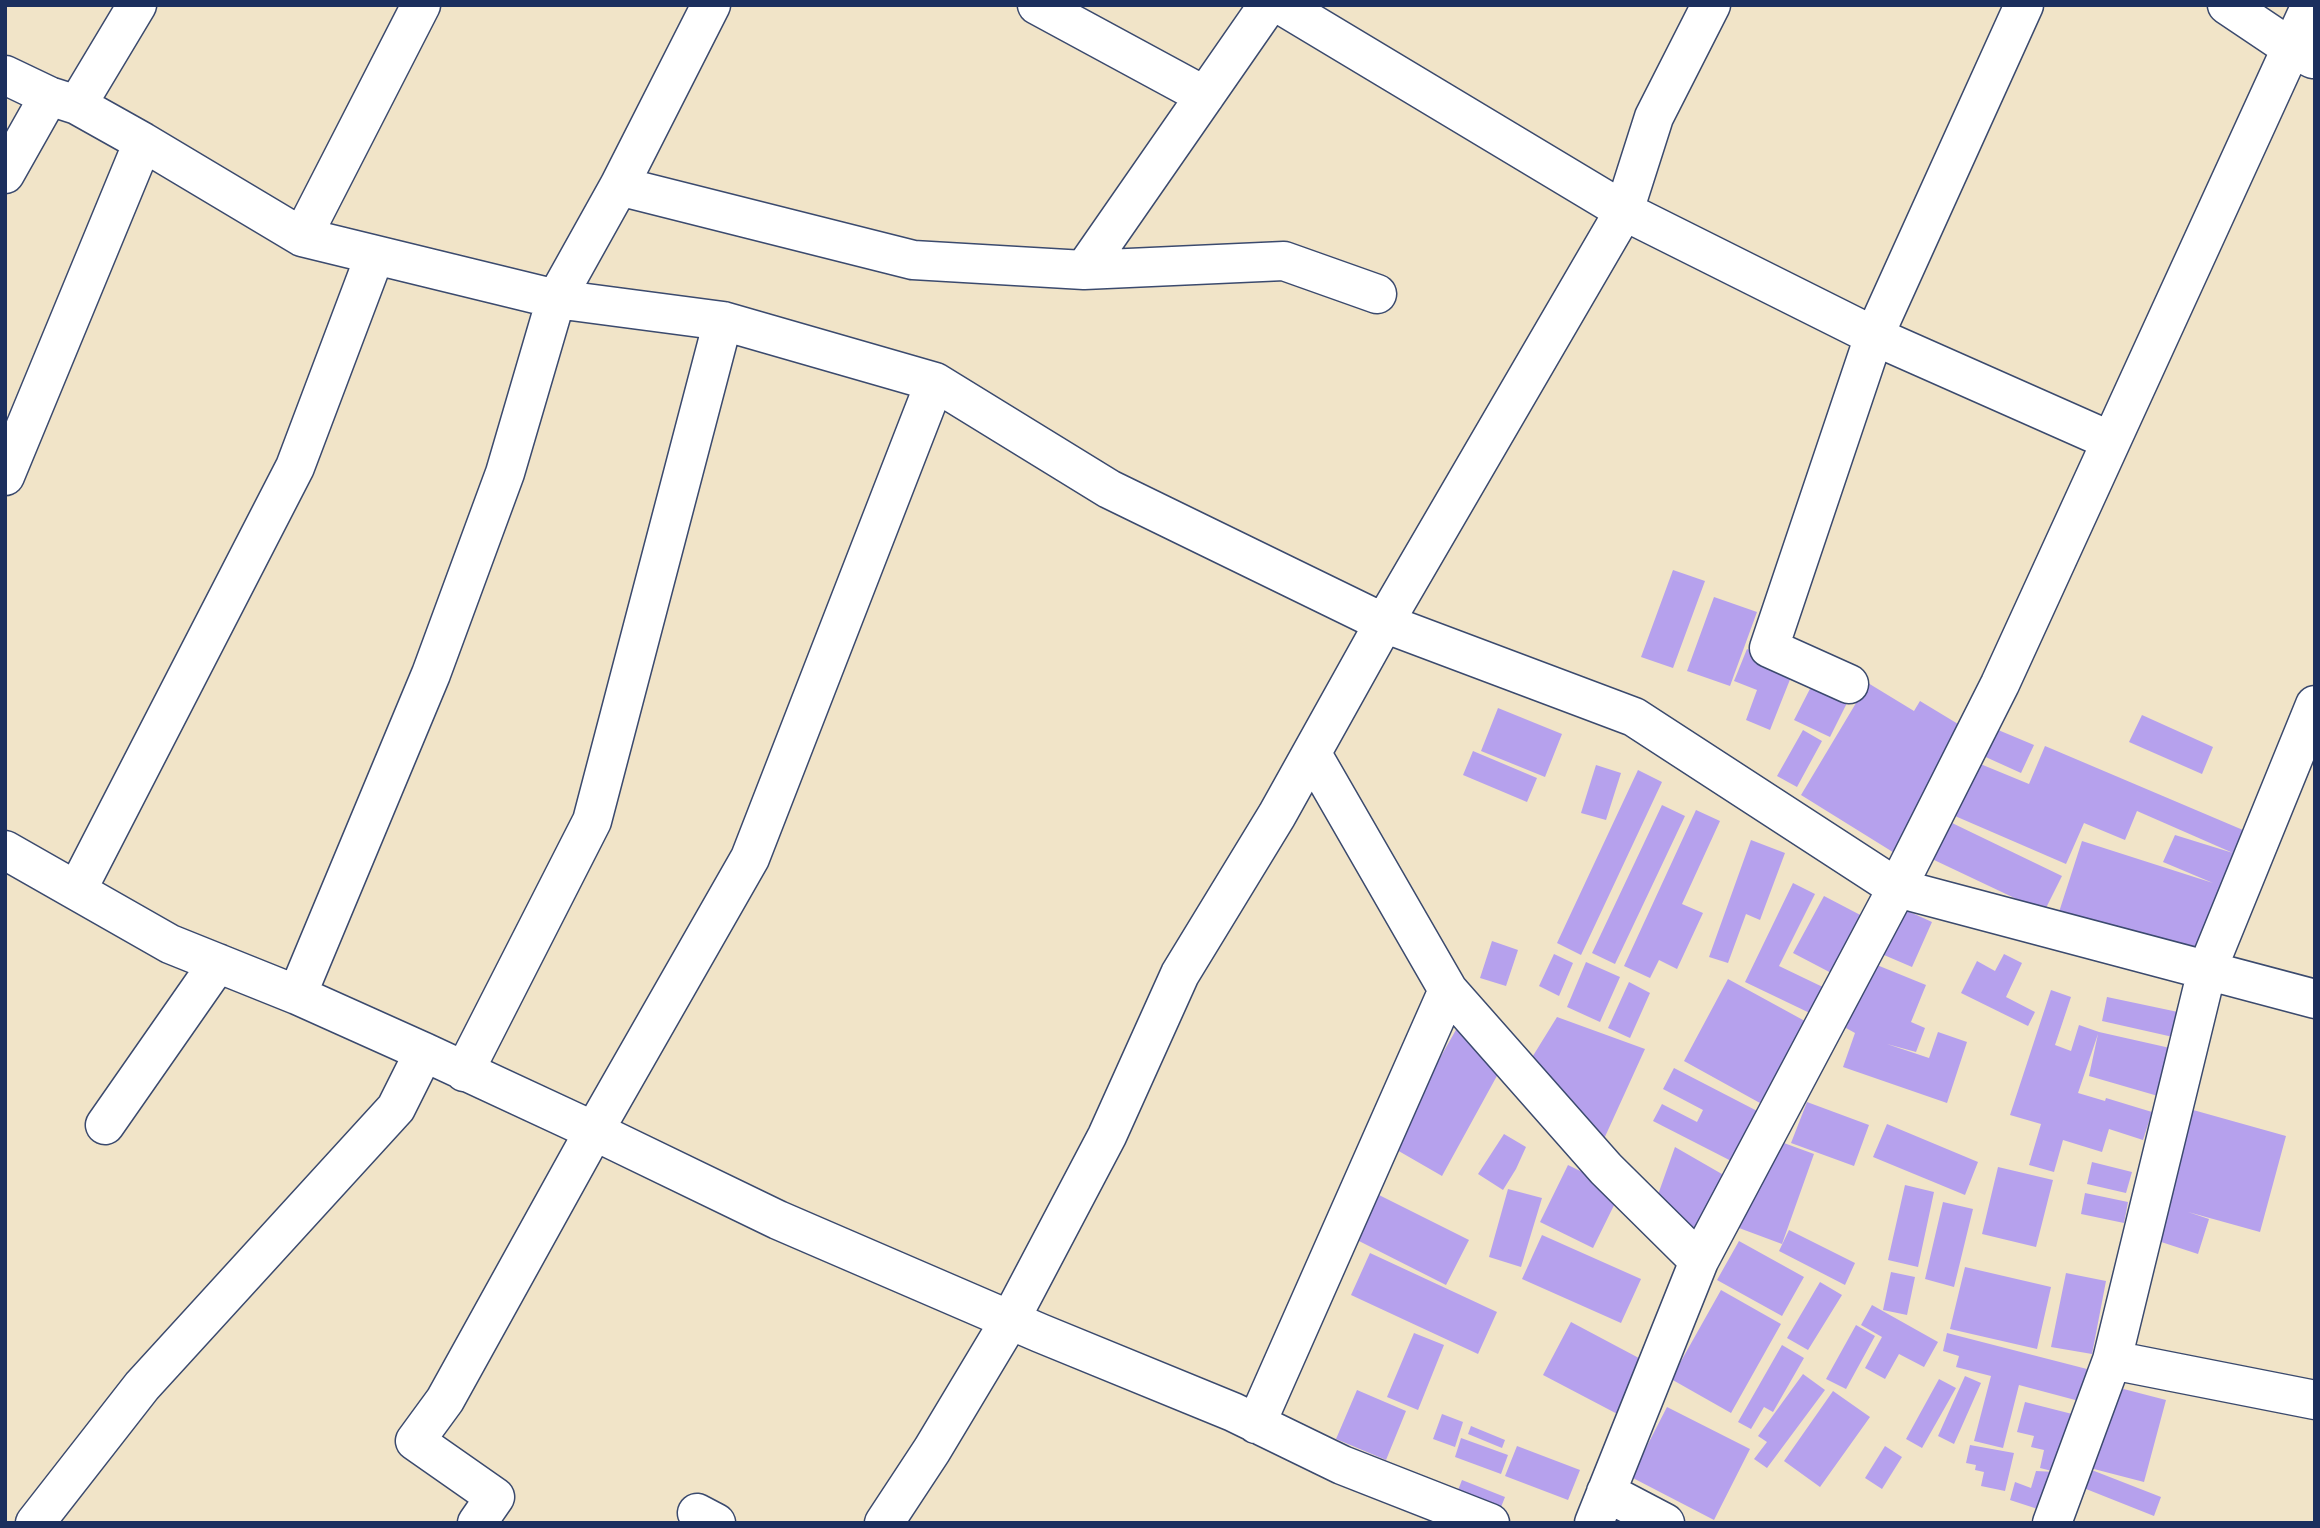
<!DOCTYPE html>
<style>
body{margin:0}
#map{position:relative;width:2320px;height:1528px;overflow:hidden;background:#f1e4c8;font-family:"IM FELL Great Primer",serif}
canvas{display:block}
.frame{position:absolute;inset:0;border:7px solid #1b2f5e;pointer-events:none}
</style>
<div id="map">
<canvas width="2320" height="1528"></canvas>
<div class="frame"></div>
</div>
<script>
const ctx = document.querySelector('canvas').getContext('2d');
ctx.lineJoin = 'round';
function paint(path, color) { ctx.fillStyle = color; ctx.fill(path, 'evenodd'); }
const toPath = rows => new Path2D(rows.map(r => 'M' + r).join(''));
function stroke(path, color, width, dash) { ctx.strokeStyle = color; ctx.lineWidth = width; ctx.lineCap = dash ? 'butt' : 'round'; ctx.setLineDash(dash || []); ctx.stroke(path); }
paint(toPath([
 [1673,570,1705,581,1673,668,1641,657],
 [1714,597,1757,612,1730,686,1687,671],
 [1747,649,1772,658,1791,677,1770,730,1746,720,1757,690,1734,681],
 [1814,681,1849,699,1830,737,1794,720],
 [1868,683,1914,711,1920,701,1963,727,1896,854,1801,795],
 [1498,708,1562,734,1545,777,1481,751],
 [2142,715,2213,747,2202,774,2129,742],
 [1991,727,2034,745,2021,773,1979,754],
 [1803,730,1822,741,1797,787,1777,776],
 [2045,746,2243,830,2233,853,2137,811,2125,840,2084,823,2066,864,1955,816,1978,763,2029,784],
 [1473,751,1537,778,1527,802,1463,775],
 [1596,765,1621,773,1606,820,1581,813],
 [1638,770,1662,782,1581,955,1557,943],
 [1662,805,1685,816,1615,964,1592,953],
 [1696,810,1720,821,1682,904,1703,913,1677,969,1659,960,1650,978,1624,966],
 [1950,822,2062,876,2044,912,1932,859],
 [2175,835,2233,853,2198,957,2059,912,2082,841,2213,883,2163,862],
 [1751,840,1785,853,1760,920,1746,914,1728,963,1709,957],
 [1793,883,1815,894,1779,966,1829,990,1816,1016,1745,982],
 [1824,896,1868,919,1837,976,1793,953],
 [1890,903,1932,922,1912,967,1870,949],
 [1492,941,1518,950,1506,986,1480,978],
 [1554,954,1573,963,1559,996,1539,986],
 [2004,954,2022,963,2006,997,2035,1012,2028,1026,1961,993,1977,961,1995,971],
 [1586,962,1620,977,1600,1022,1567,1007],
 [1872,963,1926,985,1911,1022,1925,1028,1916,1052,1887,1044,1929,1058,1938,1032,1967,1042,1947,1103,1843,1067,1855,1033,1846,1028],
 [1728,979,1814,1026,1769,1108,1684,1061],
 [1629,982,1650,993,1630,1038,1608,1028],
 [2051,990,2071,997,2055,1045,2071,1051,2079,1025,2099,1032,2170,1048,2158,1096,2089,1076,2098,1034,2078,1093,2105,1101,2106,1098,2152,1112,2143,1140,2109,1129,2102,1152,2063,1140,2054,1172,2029,1165,2041,1124,2010,1115],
 [2107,997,2178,1012,2173,1037,2102,1021],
 [1557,1017,1645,1049,1598,1152,1523,1072],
 [1461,1021,1504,1063,1442,1176,1390,1146],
 [1674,1068,1763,1114,1741,1166,1653,1121,1662,1104,1697,1122,1703,1110,1663,1089],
 [1807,1102,1869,1125,1854,1166,1791,1143],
 [2186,1108,2286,1136,2260,1232,2188,1212,2209,1219,2198,1254,2149,1238],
 [1887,1124,1978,1162,1965,1195,1873,1157],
 [1504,1134,1526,1147,1516,1169,1503,1190,1478,1174],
 [1773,1139,1814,1154,1782,1244,1739,1228],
 [1675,1147,1734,1181,1697,1247,1655,1203],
 [2092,1162,2132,1172,2126,1193,2087,1184],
 [1568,1165,1621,1191,1593,1248,1540,1222],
 [1998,1167,2053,1180,2036,1247,1982,1234],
 [1905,1185,1934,1192,1918,1267,1888,1260],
 [1508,1189,1542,1198,1521,1267,1489,1257],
 [2085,1193,2128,1202,2124,1223,2081,1214],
 [1377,1194,1469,1240,1446,1285,1355,1239],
 [1943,1202,1973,1209,1954,1287,1925,1279],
 [1789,1230,1855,1263,1845,1285,1779,1251],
 [1542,1235,1641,1279,1621,1323,1522,1279],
 [1739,1241,1804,1277,1782,1316,1717,1280],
 [1370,1253,1497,1312,1478,1354,1351,1295],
 [1965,1267,2051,1287,2037,1349,1950,1329],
 [1891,1272,1915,1277,1907,1315,1883,1310],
 [2066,1273,2106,1281,2092,1354,2051,1347],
 [1820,1282,1842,1295,1808,1350,1787,1338],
 [1721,1290,1781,1324,1731,1413,1671,1379],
 [1872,1305,1938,1342,1924,1367,1899,1354,1885,1379,1865,1368,1882,1337,1861,1325],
 [1571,1322,1652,1365,1625,1418,1543,1375],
 [1856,1325,1875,1336,1846,1389,1826,1379],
 [1414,1333,1444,1345,1418,1410,1387,1397],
 [1947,1333,2087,1369,2079,1401,2019,1385,2003,1448,1974,1441,1991,1376,1956,1367,1959,1356,1943,1351],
 [1782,1345,1804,1358,1773,1412,1764,1407,1751,1429,1738,1422],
 [1803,1374,1825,1390,1767,1468,1754,1459,1767,1442,1758,1436],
 [1965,1376,1981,1383,1954,1444,1938,1436],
 [1939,1379,1956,1388,1922,1448,1906,1439],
 [2112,1386,2166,1400,2144,1482,2090,1468],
 [1357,1390,1406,1411,1386,1460,1336,1439],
 [1833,1391,1870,1417,1820,1487,1784,1461],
 [2025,1402,2080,1416,2047,1512,2010,1500,2015,1482,2031,1488,2036,1471,2056,1472,2040,1468,2044,1450,2031,1447,2034,1436,2017,1432],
 [1667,1407,1750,1449,1714,1520,1631,1477],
 [1442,1414,1463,1422,1455,1447,1433,1439],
 [1471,1426,1505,1440,1502,1448,1468,1434],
 [1461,1438,1508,1455,1501,1474,1455,1457],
 [1970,1445,2014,1453,2005,1491,1981,1486,1984,1472,1975,1470,1976,1465,1966,1463],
 [1517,1446,1580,1470,1568,1500,1505,1476],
 [1885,1446,1902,1457,1882,1489,1865,1478],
 [2084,1467,2161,1497,2154,1516,2076,1485],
 [1462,1480,1505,1497,1496,1520,1453,1503]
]), '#b6a1ed');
const street = toPath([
 [1037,5,1205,96],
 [1281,5,1624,211,1874,336,2111,441],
 [2227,5,2291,48,2313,59],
 [5,75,49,96,77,105,143,142,302,237,556,299,723,321,935,382,1109,489,1384,623,1634,717,1897,888,2315,999],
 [77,105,137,5],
 [5,174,49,96],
 [619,186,913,260,1084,270,1284,261,1377,294],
 [302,237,421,5],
 [1084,270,1268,5],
 [5,476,143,142],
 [1849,684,1769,648,1874,336,2024,5],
 [1312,754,1448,990,1606,1169,1699,1261],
 [5,850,170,944,297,995,424,1052,594,1131,778,1220,1040,1333,1233,1412,1342,1465,1490,1523],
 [77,890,295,467,375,255],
 [297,995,431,674,505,473,556,299,619,186,711,5],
 [464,1072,592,821,723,321],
 [105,1125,218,963],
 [2112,1360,2315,1400],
 [1256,1424,1448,990],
 [1606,1492,1665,1523],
 [697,1513,716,1523],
 [35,1523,142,1386,396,1108,424,1052],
 [477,1523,495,1497,415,1441,445,1400,594,1131,750,858,935,382],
 [884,1523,932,1450,1010,1320,1107,1136,1180,974,1277,815,1384,623,1624,211,1654,117,1711,5],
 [1594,1523,1699,1261,1897,888,2000,684,2311,5],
 [2052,1523,2112,1360,2207,970,2315,705]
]);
stroke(street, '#3b4a6e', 41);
stroke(street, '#fff', 38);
</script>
